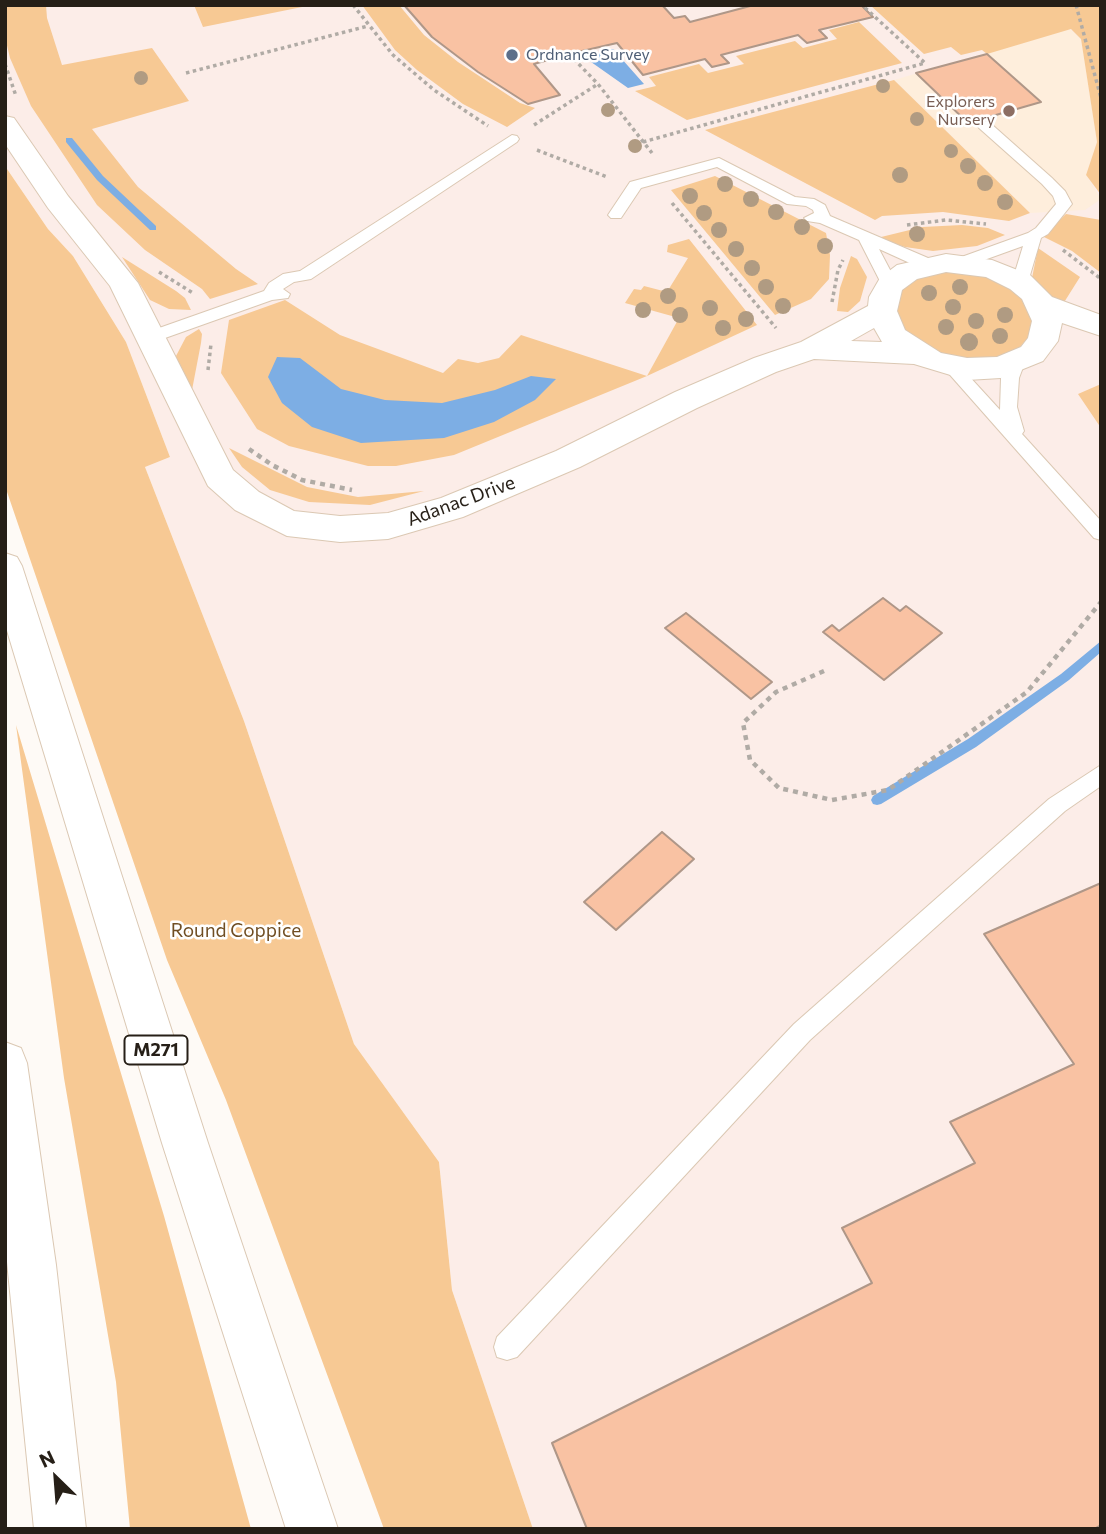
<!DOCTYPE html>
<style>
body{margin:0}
#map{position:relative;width:1106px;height:1534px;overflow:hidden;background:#fefaf6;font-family:Commissioner,sans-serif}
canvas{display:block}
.frame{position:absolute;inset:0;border:7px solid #261f17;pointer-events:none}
.north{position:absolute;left:21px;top:1443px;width:70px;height:70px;-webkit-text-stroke:5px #fff;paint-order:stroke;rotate:335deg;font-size:19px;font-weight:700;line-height:28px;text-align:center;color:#261f17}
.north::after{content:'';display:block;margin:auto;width:24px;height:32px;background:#261f17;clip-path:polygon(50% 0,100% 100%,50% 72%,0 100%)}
</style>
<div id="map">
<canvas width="1106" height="1534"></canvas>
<div class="frame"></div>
<div class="north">N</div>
</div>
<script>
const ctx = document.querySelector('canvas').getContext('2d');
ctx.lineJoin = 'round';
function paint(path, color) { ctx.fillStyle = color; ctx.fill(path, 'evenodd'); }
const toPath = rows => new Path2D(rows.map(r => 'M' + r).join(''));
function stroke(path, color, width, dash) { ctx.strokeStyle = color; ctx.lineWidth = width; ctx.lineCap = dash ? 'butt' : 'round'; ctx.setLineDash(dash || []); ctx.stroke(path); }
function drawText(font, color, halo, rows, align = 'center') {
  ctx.font = font + ' Commissioner,sans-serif'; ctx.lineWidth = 5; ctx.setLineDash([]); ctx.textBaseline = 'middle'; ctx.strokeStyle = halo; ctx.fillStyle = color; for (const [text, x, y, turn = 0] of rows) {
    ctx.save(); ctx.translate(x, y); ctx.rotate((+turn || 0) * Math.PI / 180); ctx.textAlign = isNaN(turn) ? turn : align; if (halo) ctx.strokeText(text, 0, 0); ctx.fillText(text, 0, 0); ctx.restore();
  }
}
paint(toPath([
 [5,5,1060,5,1081,39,1097,142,1086,175,1101,195,1101,1529,533,1529,452,1290,439,1162,354,1044,244,721,145,467,170,457,126,342,73,256,48,229,5,166]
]), '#fcede8');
paint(toPath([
 [1070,29,1081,39,1097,142,1086,175,1101,199,1085,210,1030,213,894,80]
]), '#feeedc');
paint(toPath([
 [5,5,46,5,47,18,62,65,152,48,189,101,92,129,138,187,236,269,258,284,210,299,202,289,145,250,97,205,31,106,10,58,5,37],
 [194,5,312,5,203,27],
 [362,5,399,5,424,35,458,62,520,103,535,108,507,127,463,104,417,70,395,50],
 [870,5,1101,5,1101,195,1086,175,1097,142,1081,39,1071,29,987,54,982,50,961,55,951,47,924,54],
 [859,22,902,63,687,120,635,91,656,86,649,77,699,64,708,73,744,64,736,56,795,41,803,48,837,39,829,30],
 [894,80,1030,213,1009,221,943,212,882,216,875,220,705,130],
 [5,166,48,229,73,256,126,342,170,457,145,467,244,721,354,1044,439,1162,452,1290,533,1529,384,1529,226,1100,167,960,5,486],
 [715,176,826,233,830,255,829,279,811,299,775,315,671,190],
 [1066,214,1101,220,1101,273,1072,251,1042,236],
 [962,225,988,228,1005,235,977,246,933,251,905,247,877,238,922,227],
 [689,239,757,325,647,376,454,455,396,466,368,466,289,446,257,429,221,373,229,320,285,300,340,335,443,373,458,359,478,363,499,358,521,335,647,376,679,318,625,303,634,289,641,290,644,286,667,292,688,258,667,252,668,245],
 [1038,248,1080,277,1063,304,1050,297,1032,278],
 [851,256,857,259,867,277,860,301,848,312,837,311,840,288],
 [122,257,176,291,185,298,191,310,169,309,150,300],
 [947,271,989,277,1022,297,1031,311,1033,325,1028,338,1017,350,1000,357,979,361,934,353,902,330,896,317,900,291,911,281],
 [199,329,202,334,201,343,192,390,177,365,176,356,186,337],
 [1101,384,1101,428,1078,394],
 [229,448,307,487,358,497,424,491,370,505,309,502,270,490,242,467],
 [16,725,164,1216,251,1529,130,1529,116,1382,64,1078]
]), '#f7c994');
paint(toPath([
 [613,49,644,84,628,88,584,57],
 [277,357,300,358,341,389,385,400,442,403,495,390,531,376,556,379,535,400,494,422,444,438,361,443,312,427,282,403,268,377]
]), '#7daee4');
paint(toPath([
 [66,138,72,138,103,176,156,226,156,230,150,230,97,180,66,142,66,138],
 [1101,641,1101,652,1069,680,976,747,881,804,877,805,873,804,871,800,873,796,968,739,1061,674,1101,641]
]), '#7daee4');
const building = toPath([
 [404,5,662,5,674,18,685,16,690,22,754,5,861,5,873,17,819,30,827,38,807,43,798,35,721,55,729,63,712,67,705,59,643,75,617,43,569,54,534,64,560,95,528,104,478,72,432,37,404,5],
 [987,54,1041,102,968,123,916,73,987,54],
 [883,598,900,611,906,606,942,633,884,680,823,632,832,625,839,631,883,598],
 [686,613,772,682,751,699,665,628,686,613],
 [662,832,694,859,616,930,584,902,662,832],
 [1101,883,1101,1525,1094,1529,587,1529,552,1443,872,1283,842,1228,975,1163,950,1122,1074,1064,984,934,1101,883]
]);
paint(building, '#f9c2a3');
stroke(building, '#af9788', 2);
const service = toPath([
 [984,121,989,122,1052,178,1065,191,1072,204,1048,234,1041,238,1028,282,1020,287,1012,282,1023,246,962,268,954,263,956,259,1028,233,1036,228,1056,204,1053,196,1042,184,979,128,977,125,979,122,984,121],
 [512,135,517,136,519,139,517,142,311,279,294,282,283,289,290,294,288,298,272,300,151,343,143,337,145,333,264,291,269,283,283,274,300,271,512,135],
 [719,158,795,197,814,199,825,205,830,216,935,261,937,265,935,269,923,269,879,249,898,285,890,290,884,289,859,240,820,223,807,221,804,218,814,213,813,210,806,206,787,204,717,167,641,188,621,218,611,218,608,215,630,182,719,158],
 [1017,356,1025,362,1019,378,1017,407,1024,431,1022,434,1101,521,1101,540,1094,538,943,367,951,361,957,363,1000,410,1001,378,1011,358,1017,356],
 [1101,765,1101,786,1065,811,810,1040,517,1357,507,1360,497,1357,494,1347,497,1337,794,1024,1049,799,1101,765]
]);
const minor = toPath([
 [5,116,14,118,68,196,138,283,233,470,259,492,294,511,340,516,388,513,441,498,556,451,675,392,754,358,801,342,868,306,869,297,880,278,897,265,946,254,992,260,1030,275,1052,297,1101,315,1101,336,1062,323,1058,341,1043,361,1001,378,967,380,914,364,814,359,776,372,697,408,580,467,463,517,388,539,340,542,287,536,235,510,208,486,110,286,48,208,5,144,5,116],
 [946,272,986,277,1010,289,1022,299,1032,321,1028,338,1021,347,997,357,967,358,941,353,905,330,897,311,902,290,917,279,946,272],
 [874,328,882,342,851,341,874,328]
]);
const motorway = toPath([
 [5,553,17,557,22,566,208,1143,338,1529,286,1529,162,1143,5,624,5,553],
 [5,1042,21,1048,27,1063,56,1265,86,1529,34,1529,5,1242,5,1042]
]);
stroke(service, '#dbc8b3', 2);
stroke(minor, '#dbc8b3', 2);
stroke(motorway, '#dbc8b3', 2);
stroke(toPath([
 [353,5,393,55,434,90,488,126],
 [1076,5,1101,98],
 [569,54,598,84,652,153],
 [5,64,16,96],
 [186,73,368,26],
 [534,125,598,84],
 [643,142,925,63,862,5],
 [537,150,607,177],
 [672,203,776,328],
 [907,225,946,220,986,224],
 [1063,250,1101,279],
 [159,272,193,293],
 [832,302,838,270,843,260],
 [208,370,211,344]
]), '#b0aba5', 3.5, [3.5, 3.5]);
stroke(toPath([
 [249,449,272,465,302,480,352,490],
 [824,671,776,692,743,723,750,760,779,788,832,800,888,790,1027,692,1101,602]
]), '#b0aba5', 4.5, [5, 5]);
paint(service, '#fff');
paint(minor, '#fff');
paint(motorway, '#fff');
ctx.fillStyle = '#b09b82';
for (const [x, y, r] of [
 [141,78,7],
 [883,86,7],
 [608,110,7],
 [917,119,7],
 [635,146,7],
 [951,151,7],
 [968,166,8],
 [900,175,8],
 [985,183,8],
 [725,184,8],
 [690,196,8],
 [751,199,8],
 [1005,202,8],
 [776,212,8],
 [704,213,8],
 [802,227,8],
 [719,230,8],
 [917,234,8],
 [825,246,8],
 [736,249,8],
 [752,268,8],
 [766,287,8],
 [960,287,8],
 [929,293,8],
 [668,296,8],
 [783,306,8],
 [953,307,8],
 [710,308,8],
 [643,310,8],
 [680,315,8],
 [1005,315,8],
 [746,319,8],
 [976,321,8],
 [946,327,8],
 [723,328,8],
 [1000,336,8],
 [969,342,9]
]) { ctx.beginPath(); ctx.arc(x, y, r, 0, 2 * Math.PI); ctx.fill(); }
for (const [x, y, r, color] of [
 [512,55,7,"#5c6f8a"],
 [1009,111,7,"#8d6e63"]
]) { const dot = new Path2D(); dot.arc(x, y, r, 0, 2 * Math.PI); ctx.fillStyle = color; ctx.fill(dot); stroke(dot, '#fff', 2.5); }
drawText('16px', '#4e5e75', '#fff', [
 ["Ordnance Survey",526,55]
], 'left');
drawText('16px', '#785e54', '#fff', [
 ["Explorers",995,102],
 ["Nursery",995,120]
], 'right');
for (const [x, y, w] of [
 [156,1050,63]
]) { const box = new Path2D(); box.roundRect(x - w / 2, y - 14.5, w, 29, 5); ctx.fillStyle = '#fff'; ctx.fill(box); stroke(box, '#261f17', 2); }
drawText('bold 18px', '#261f17', null, [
 ["M271",156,1050]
]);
drawText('19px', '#261f17', '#fff', [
 ["Adanac Drive",461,501,-20]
]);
drawText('19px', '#704e23', '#fff', [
 ["Round Coppice",236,931]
]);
</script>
